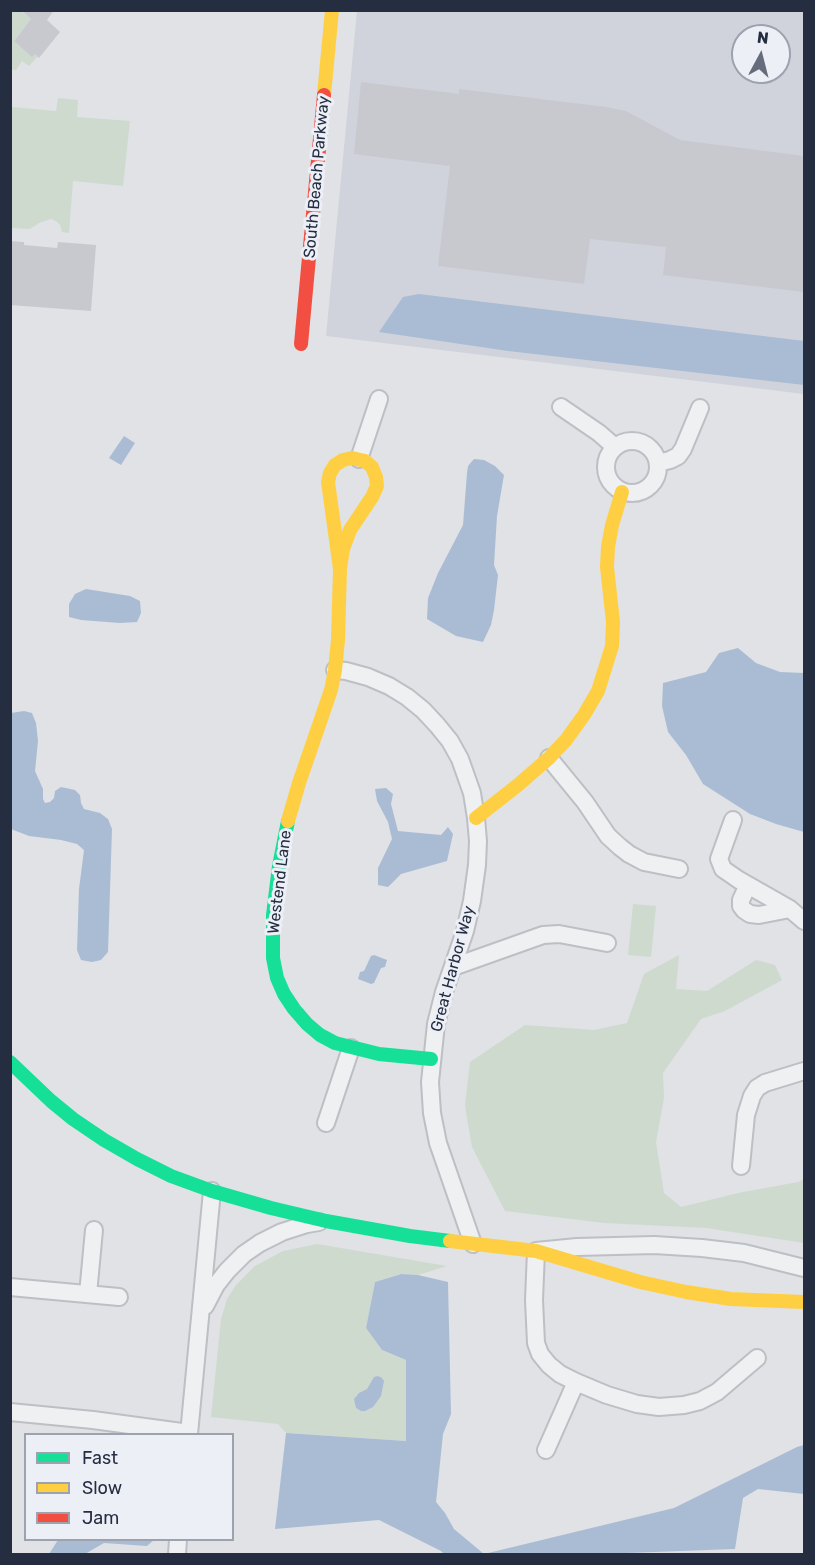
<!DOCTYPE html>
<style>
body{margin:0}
#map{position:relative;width:815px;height:1565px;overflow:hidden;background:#e0e2e6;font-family:Rubik,sans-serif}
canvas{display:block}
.frame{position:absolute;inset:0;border:12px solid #252d41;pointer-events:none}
.legend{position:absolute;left:24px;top:1433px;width:210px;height:108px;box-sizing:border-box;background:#ecf0f6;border:2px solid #9ca2ae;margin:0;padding:8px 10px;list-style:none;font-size:18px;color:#252d41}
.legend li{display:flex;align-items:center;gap:12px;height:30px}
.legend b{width:30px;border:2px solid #9ca2ae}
.north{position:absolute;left:731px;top:24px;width:60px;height:60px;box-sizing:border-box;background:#ecf0f6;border:2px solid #9ca2ae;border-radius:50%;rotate:7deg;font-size:16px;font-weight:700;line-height:24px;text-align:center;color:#252d41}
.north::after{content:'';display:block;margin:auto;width:21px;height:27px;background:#666c7b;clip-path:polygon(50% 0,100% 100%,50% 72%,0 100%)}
</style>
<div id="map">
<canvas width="815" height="1565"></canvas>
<div class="frame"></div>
<ul class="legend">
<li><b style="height:8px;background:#16e098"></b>Fast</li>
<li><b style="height:8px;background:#ffcf43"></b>Slow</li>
<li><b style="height:8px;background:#f24e42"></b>Jam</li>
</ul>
<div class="north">N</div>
</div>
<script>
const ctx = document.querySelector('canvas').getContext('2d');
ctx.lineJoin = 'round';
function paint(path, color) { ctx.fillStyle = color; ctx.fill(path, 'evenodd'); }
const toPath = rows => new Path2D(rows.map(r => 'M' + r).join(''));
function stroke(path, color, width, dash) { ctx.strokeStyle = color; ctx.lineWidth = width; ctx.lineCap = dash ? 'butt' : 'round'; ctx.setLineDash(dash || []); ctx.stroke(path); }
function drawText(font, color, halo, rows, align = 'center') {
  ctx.font = font + ' Rubik,sans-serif'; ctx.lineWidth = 6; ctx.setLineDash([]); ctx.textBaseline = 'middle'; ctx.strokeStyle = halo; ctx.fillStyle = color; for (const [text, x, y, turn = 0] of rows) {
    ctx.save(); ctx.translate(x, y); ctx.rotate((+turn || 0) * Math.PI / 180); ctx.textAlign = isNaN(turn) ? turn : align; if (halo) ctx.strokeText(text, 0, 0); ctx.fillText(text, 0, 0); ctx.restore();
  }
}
paint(toPath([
 [357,11,804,11,804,394,326,336],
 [743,36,779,36,779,72,743,72]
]), '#d0d3dc');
paint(toPath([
 [10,11,21,11,31,19,14,41,32,56,35,54,38,56,29,66,22,61,16,70,11,69],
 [58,98,78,100,77,117,130,121,123,186,73,181,69,233,62,232,60,225,56,221,51,219,39,223,30,229,11,228,11,107,56,111],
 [633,904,656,906,651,957,628,955],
 [679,955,676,989,707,991,756,960,775,965,782,980,725,1011,701,1019,663,1073,664,1098,656,1142,664,1193,681,1207,738,1193,798,1182,804,1179,804,1243,706,1228,604,1223,505,1211,472,1147,465,1106,470,1062,525,1025,594,1030,627,1023,644,974],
 [317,1244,447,1266,418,1275,400,1274,375,1282,366,1328,382,1350,406,1360,406,1441,286,1433,278,1424,211,1417,221,1319,227,1299,236,1285,255,1266,283,1251]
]), '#cfdacf');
paint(toPath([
 [419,294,804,341,804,385,508,351,379,332,403,297],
 [124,436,135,443,121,465,109,458],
 [474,459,484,460,495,466,504,475,497,516,494,565,498,575,494,610,491,625,483,642,456,636,427,619,428,598,438,573,463,525,467,473,468,466],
 [86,589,130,596,140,601,141,613,137,622,120,623,81,620,69,617,69,604,75,594],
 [738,648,756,663,780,672,804,673,804,832,776,824,750,814,703,784,686,755,668,732,662,706,663,683,706,672,719,653],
 [24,711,32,713,36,723,38,741,35,771,43,789,43,799,45,803,50,802,54,798,55,791,61,787,75,790,80,795,81,803,84,809,100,813,108,819,112,829,108,952,101,960,92,962,81,960,77,950,79,889,84,850,77,844,61,840,29,836,11,829,11,713],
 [386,788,393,794,391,804,398,831,441,835,448,827,453,834,447,861,401,874,388,887,378,885,378,868,392,839,388,822,377,801,375,789],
 [374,955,387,960,385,967,381,968,374,983,371,984,358,979,360,972,364,971,371,956],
 [401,1274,418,1275,448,1282,451,1414,443,1434,436,1502,445,1513,454,1529,484,1554,674,1508,797,1447,804,1445,804,1494,758,1489,743,1498,735,1549,600,1554,444,1554,441,1551,379,1520,275,1529,286,1433,406,1441,406,1360,382,1350,366,1328,375,1282],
 [378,1376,382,1378,384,1381,381,1396,373,1407,365,1411,361,1411,356,1408,354,1399,359,1393,367,1389,374,1377],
 [58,1540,154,1540,147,1546,104,1543,85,1554,49,1554]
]), '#aabcd4');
paint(toPath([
 [21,10,54,10,47,20,60,32,39,58,35,54,32,57,14,41,31,19],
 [361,82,459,94,459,89,606,107,626,111,680,140,804,156,804,292,663,275,666,247,590,239,584,284,438,266,450,166,354,154],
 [10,241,24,242,24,245,57,248,58,242,96,245,91,311,10,305]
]), '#c7c9ce');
const street = toPath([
 [561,407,599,433,615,447],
 '606 467a26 26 0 1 1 52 0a26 26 0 1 1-52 0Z',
 [359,459,379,399],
 [658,463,670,460,678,456,683,449,700,408],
 [335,670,346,671,368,677,389,686,407,697,423,710,437,725,450,741,460,759,472,793,476,818,478,841,477,865,472,901,465,931,444,992,436,1024,430,1082,432,1113,438,1143,473,1244],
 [549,758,585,802,608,836,620,847,629,854,644,862,679,869],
 [733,820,719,859,723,869,739,880,790,909,804,921],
 [748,885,741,900,741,906,744,910,750,914,759,915,790,909],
 [453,967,543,935,559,934,607,943],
 [326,1123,351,1048],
 [741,1166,746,1115,752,1096,757,1088,765,1083,804,1071],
 [10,1287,119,1297],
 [88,1294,94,1230],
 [205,1306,216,1285,227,1271,244,1254,260,1243,282,1232,307,1224,319,1222],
 [757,1358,717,1392,700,1401,684,1405,659,1407,637,1404,607,1395,576,1382,560,1374,549,1365,540,1354,536,1343,534,1300,536,1251,577,1247,654,1245,702,1248,744,1253,804,1268],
 [10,1412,93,1420,189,1433],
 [189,1434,212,1191],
 [546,1450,576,1382],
 [177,1554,178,1540]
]);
stroke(street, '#bdbfc4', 20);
stroke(street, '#eff0f2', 16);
stroke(toPath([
 [288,821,279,866,273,915,273,958,277,978,284,994,294,1009,307,1024,320,1035,335,1043,379,1054,431,1059],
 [10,1062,51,1101,73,1119,104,1140,137,1159,171,1176,212,1191,271,1208,326,1221,410,1236,450,1241]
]), '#16e098', 14);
stroke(toPath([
 [324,95,332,10],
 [476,818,518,785,549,758,566,740,584,715,598,691,612,646,613,622,607,567,608,547,612,525,622,492],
 [288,821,299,783,331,690,335,670,338,640,340,569,343,549,350,530,372,497,377,486,376,477,372,467,365,461,352,458,343,460,335,465,330,473,328,482,340,569],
 [450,1241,536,1251,640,1282,686,1292,731,1299,804,1302]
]), '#ffcf43', 14);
stroke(toPath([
 [301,344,324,95]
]), '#f24e42', 14);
drawText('16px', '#252d41', '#ecf0f6', [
 ["South Beach Parkway",317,177,-85],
 ["Westend Lane",280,882,-83],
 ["Great Harbor Way",453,969,-75]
]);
</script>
